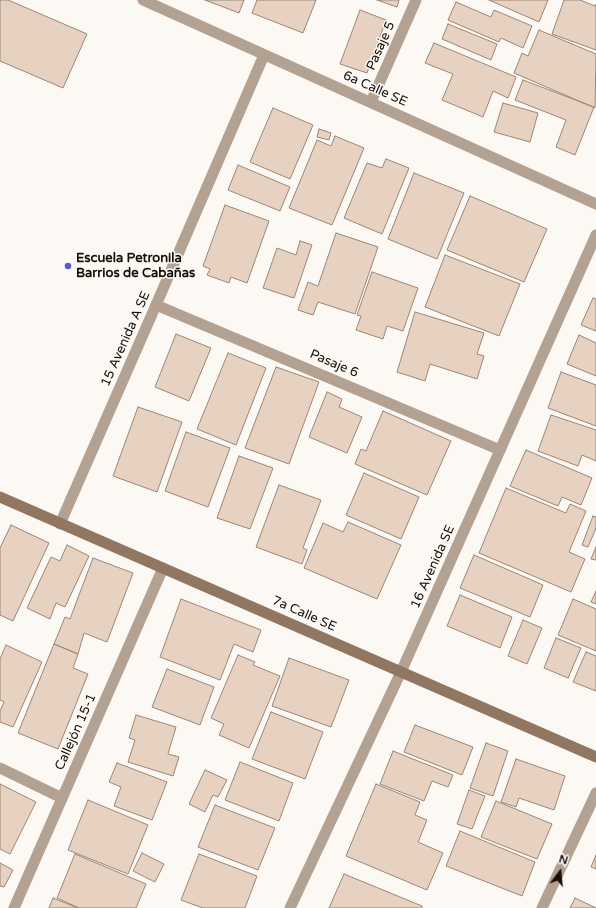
<!DOCTYPE html>
<meta charset="utf-8">
<style>
body{margin:0}
#map{position:relative;width:596px;height:908px;overflow:hidden;background:#fcf8f4;font-family:"Varela Round",sans-serif}
canvas{display:block}
.north{position:absolute;left:540px;top:852px;width:40px;height:40px;-webkit-text-stroke:3px #fcf8f4;paint-order:stroke;rotate:16deg;font-size:11px;font-weight:700;line-height:16px;text-align:center;color:#160f09}
.north::after{content:'';display:block;margin:auto;width:14px;height:18px;background:#160f09;clip-path:polygon(50% 0,100% 100%,50% 72%,0 100%)}
</style>
<div id="map">
<canvas width="596" height="908"></canvas>
<div class="north">N</div>
</div>
<script>
const ctx = document.querySelector('canvas').getContext('2d');
ctx.lineJoin = 'round';
function paint(path, color) { ctx.fillStyle = color; ctx.fill(path, 'evenodd'); }
const toPath = rows => new Path2D(rows.map(r => 'M' + r).join(''));
function stroke(path, color, width, dash) { ctx.strokeStyle = color; ctx.lineWidth = width; ctx.lineCap = dash ? 'butt' : 'round'; ctx.setLineDash(dash || []); ctx.stroke(path); }
function drawText(font, color, halo, rows, align = 'center') {
  ctx.font = font + ' "Varela Round",sans-serif'; ctx.lineWidth = 3; ctx.setLineDash([]); ctx.textBaseline = 'middle'; ctx.strokeStyle = halo; ctx.fillStyle = color; for (const [text, x, y, turn = 0] of rows) {
    ctx.save(); ctx.translate(x, y); ctx.rotate((+turn || 0) * Math.PI / 180); ctx.textAlign = isNaN(turn) ? turn : align; if (halo) ctx.strokeText(text, 0, 0); ctx.fillText(text, 0, 0); ctx.restore();
  }
}
const building = toPath([
 [0,0,8,0,87,34,63,88,0,61,0,0],
 [205,0,244,0,239,13,205,0],
 [257,0,316,0,303,33,252,13,257,0],
 [377,0,399,0,397,7,377,0],
 [489,0,548,0,539,22,489,0],
 [564,0,580,0,595,6,596,4,596,50,552,34,564,0],
 [456,2,491,17,494,10,532,26,523,48,501,38,499,42,448,20,456,2],
 [360,10,386,20,367,73,340,64,360,10],
 [448,24,497,44,491,60,442,39,448,24],
 [539,30,596,54,595,108,514,73,522,53,528,56,539,30],
 [434,43,516,77,508,98,493,91,483,117,442,100,453,74,425,63,434,43],
 [523,80,594,107,575,155,556,147,566,120,515,100,523,80],
 [503,103,538,113,530,142,494,132,503,103],
 [273,108,313,125,290,179,250,162,273,108],
 [319,129,331,133,329,140,317,137,319,129],
 [335,136,364,148,332,225,289,208,317,140,331,146,335,136],
 [386,159,409,168,382,234,344,218,367,163,382,168,386,159],
 [238,165,290,187,280,211,228,190,238,165],
 [414,173,464,193,437,259,388,239,414,173],
 [470,196,547,229,524,282,447,250,470,196],
 [225,205,269,221,247,283,231,277,229,283,207,275,210,269,203,266,225,205],
 [336,233,378,247,355,314,318,302,313,315,298,310,308,282,318,286,336,233],
 [300,241,312,245,294,298,263,288,277,248,296,255,300,241],
 [445,255,520,284,499,336,425,307,445,255],
 [372,272,418,288,403,331,387,326,383,339,356,330,361,316,357,315,372,272],
 [593,298,596,299,596,331,581,325,593,298],
 [415,312,484,333,477,354,484,356,477,379,430,364,425,381,397,372,415,312],
 [176,334,211,348,189,401,155,387,176,334],
 [579,335,596,343,596,376,567,364,579,335],
 [228,353,266,368,236,445,197,429,228,353],
 [276,367,319,382,289,464,245,448,276,367],
 [561,372,596,385,596,426,548,408,561,372],
 [327,392,342,399,339,407,362,417,347,453,309,437,327,392],
 [138,407,182,422,157,492,113,476,138,407],
 [383,411,451,441,427,495,355,464,361,449,366,451,383,411],
 [551,415,596,430,596,461,582,455,578,466,538,451,551,415],
 [186,432,230,448,208,507,165,491,186,432],
 [526,450,592,478,581,505,562,497,558,506,510,486,526,450],
 [239,456,273,468,250,529,217,518,239,456],
 [364,473,419,497,401,539,346,515,364,473],
 [279,485,321,500,303,548,307,550,302,564,256,547,279,485],
 [506,488,566,513,570,504,586,511,569,552,585,559,571,592,479,553,506,488],
 [593,516,596,517,596,528,588,547,582,545,593,516],
 [348,522,401,545,377,599,304,568,323,523,343,532,348,522],
 [11,525,49,543,13,621,0,615,0,548,11,525],
 [67,545,89,556,65,607,56,603,50,619,27,608,51,557,60,561,67,545],
 [596,547,596,560,591,559,596,547],
 [474,555,543,585,530,617,460,588,474,555],
 [93,558,133,573,107,642,84,633,78,654,54,644,65,617,70,619,93,558],
 [596,591,596,604,591,602,596,591],
 [460,595,512,617,500,648,447,626,460,595],
 [181,599,261,630,253,652,234,644,220,680,160,657,181,599],
 [573,599,596,609,596,651,558,635,573,599],
 [523,620,542,628,527,664,508,656,523,620],
 [556,638,581,648,568,678,544,668,556,638],
 [54,644,78,654,73,668,88,674,58,749,18,733,54,644],
 [6,645,42,662,13,727,0,722,0,711,4,702,0,700,0,659,6,645],
 [586,652,596,656,596,691,573,682,586,652],
 [238,655,255,662,253,665,280,676,249,748,219,735,224,724,211,718,238,655],
 [289,658,349,680,331,727,272,706,289,658],
 [167,669,214,687,200,725,152,707,167,669],
 [271,712,323,732,305,779,252,759,271,712],
 [136,715,176,727,168,754,179,757,173,776,128,762,135,740,129,738,136,715],
 [415,725,473,747,462,775,404,752,415,725],
 [486,743,508,751,493,796,470,788,486,743],
 [393,751,453,775,448,787,432,781,424,801,380,784,393,751],
 [516,759,565,776,554,810,519,798,516,807,501,802,516,759],
 [240,762,293,783,279,821,225,800,240,762],
 [117,763,167,782,152,820,114,806,121,787,109,782,117,763],
 [205,770,227,780,218,797,213,795,205,812,189,804,205,770],
 [0,784,36,802,10,854,0,849,0,784],
 [376,784,420,802,415,815,427,820,418,842,443,853,427,890,346,856,376,784],
 [469,790,485,796,472,829,457,824,469,790],
 [88,800,148,825,128,874,68,850,88,800],
 [496,801,552,824,537,859,481,837,496,801],
 [215,805,275,828,258,870,198,847,215,805],
 [460,831,535,862,522,896,446,866,460,831],
 [142,853,164,864,155,882,133,871,142,853],
 [75,854,146,884,136,908,79,908,57,898,75,854],
 [199,854,257,876,245,908,203,908,181,900,199,854],
 [596,855,596,869,591,867,596,855],
 [0,863,13,870,4,887,0,886,0,863],
 [344,874,422,906,422,908,329,908,344,874],
 [53,898,78,908,49,908,53,898],
 [575,898,596,908,570,908,575,898]
]);
paint(building, '#e7d2c1');
stroke(building, '#9a8676', 1);
stroke(toPath([
 [371,102,416,0],
 [156,305,500,450],
 [0,768,62,798],
 [14,908,163,568],
 [542,908,596,793]
]), '#b3a192', 11);
stroke(toPath([
 [143,0,596,204],
 [60,524,156,305,264,55],
 [290,908,401,672,596,235]
]), '#b3a192', 11);
stroke(toPath([
 [0,497,596,757]
]), '#917761', 11);
for (const [x, y, r, color] of [
 [68,266,4,"#5959d1"]
]) { const dot = new Path2D(); dot.arc(x, y, r, 0, 2 * Math.PI); ctx.fillStyle = color; ctx.fill(dot); stroke(dot, '#fcf8f4', 1.5); }
drawText('13px', '#160f09', '#fcf8f4', [
 ["Pasaje 5",381,46,-66],
 ["6a Calle SE",375,89,24],
 ["15 Avenida A SE",126,339,-66],
 ["Pasaje 6",334,364,23],
 ["16 Avenida SE",433,567,-66],
 ["7a Calle SE",304,614,24],
 ["Callejón 15-1",76,732,-66]
]);
drawText('bold 13px', '#160f09', '#fcf8f4', [
 ["Escuela Petronila",76,259],
 ["Barrios de Cabañas",76,274]
], 'left');
</script>
